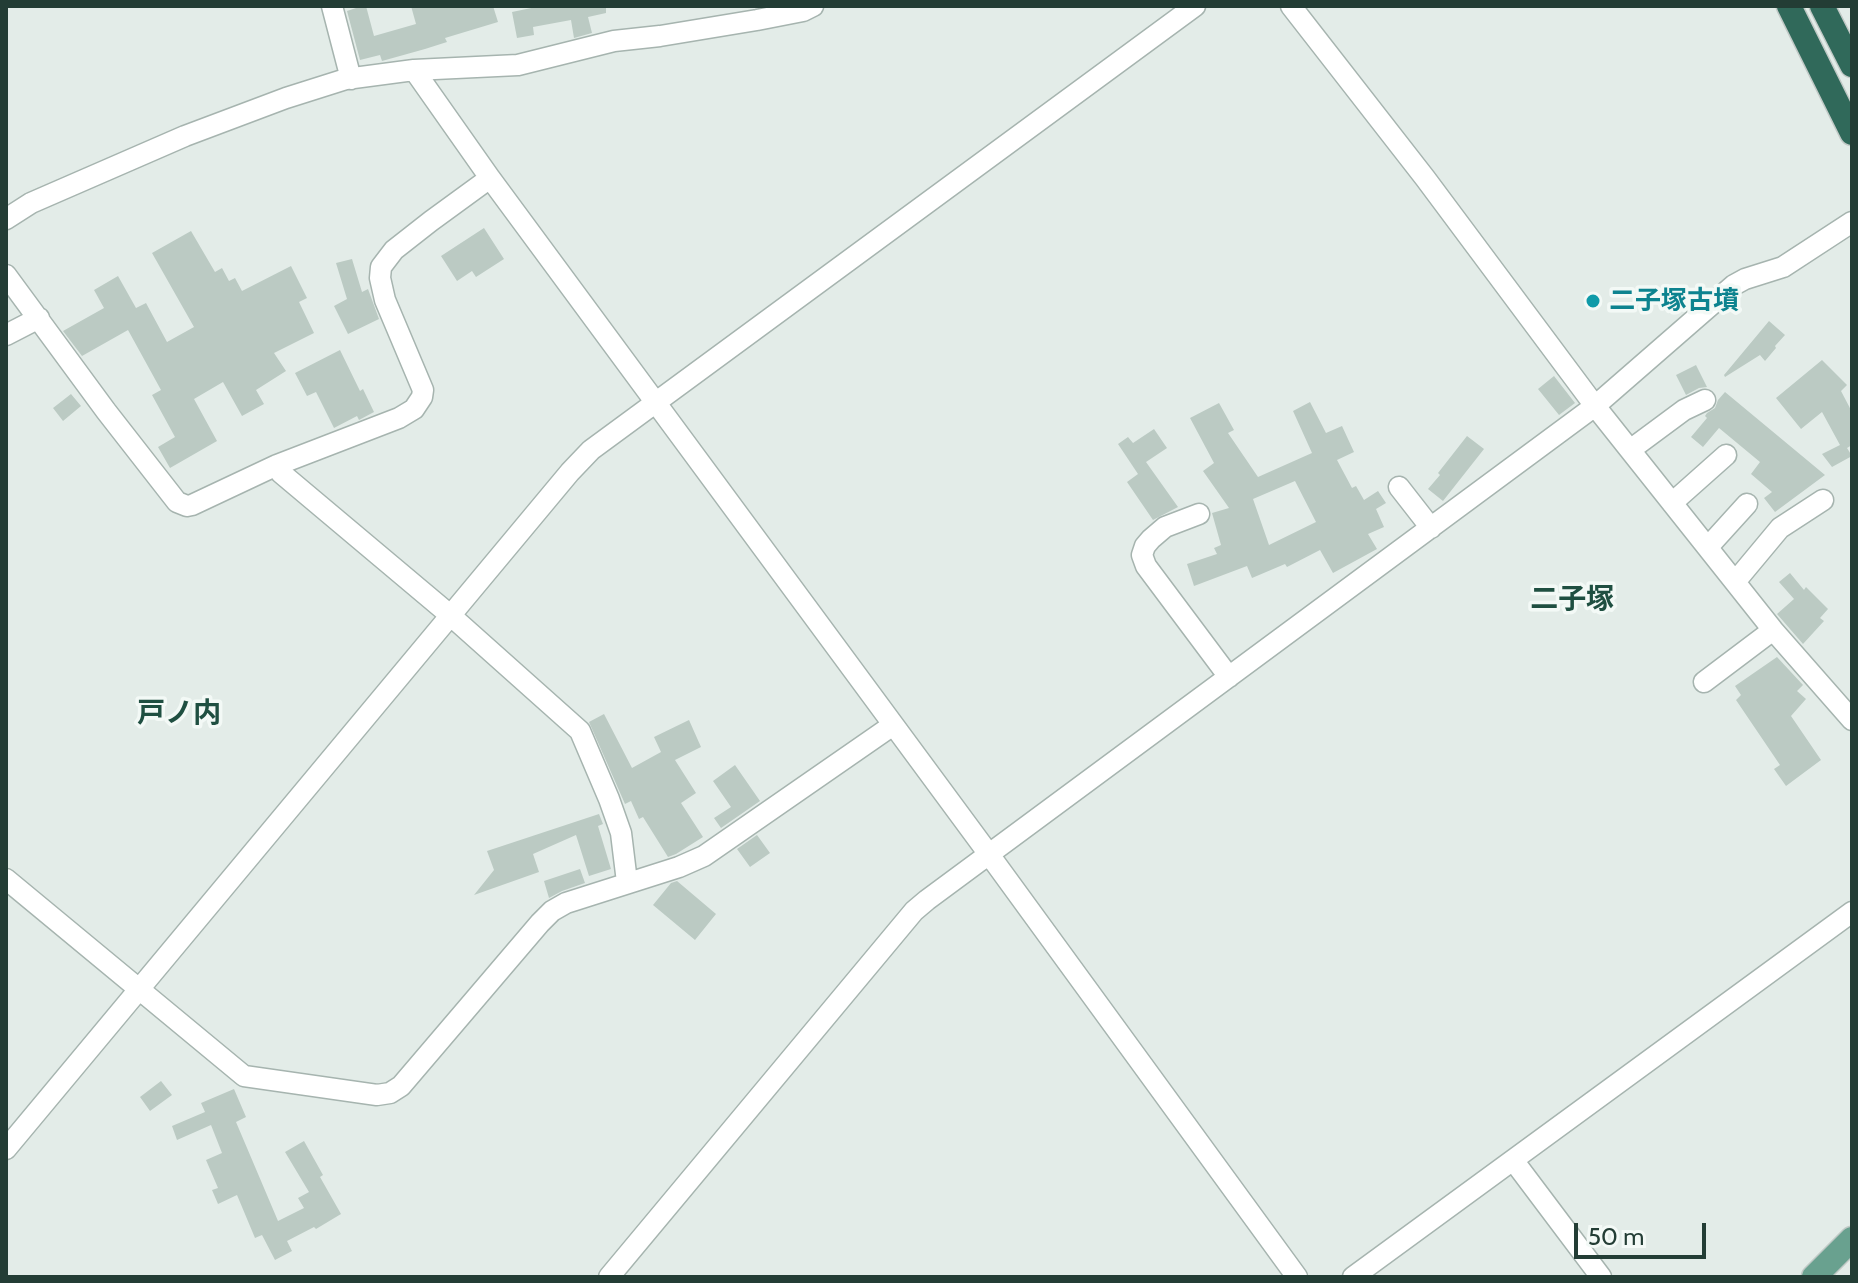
<!DOCTYPE html>
<meta charset="utf-8">
<style>
body{margin:0}
#map{position:relative;width:1858px;height:1283px;overflow:hidden;background:#e3ece8;font-family:Cabin,sans-serif}
canvas{display:block}
.frame{position:absolute;inset:0;border:8px solid #233d35;pointer-events:none}
.scale{position:absolute;left:1574px;top:1223px;width:132px;height:36px;box-sizing:border-box;border:4px solid #233d35;border-top:0;padding-left:10px;font-size:24px;line-height:28px;white-space:nowrap;color:#233d35;-webkit-text-stroke:6px #f3f9f6;paint-order:stroke}
</style>
<div id="map">
<canvas width="1858" height="1283"></canvas>
<div class="frame"></div>
<div class="scale">50 m</div>
</div>
<script>
const ctx = document.querySelector('canvas').getContext('2d');
ctx.lineJoin = 'round';
function paint(path, color) { ctx.fillStyle = color; ctx.fill(path, 'evenodd'); }
const toPath = rows => new Path2D(rows.map(r => 'M' + r).join(''));
function stroke(path, color, width, dash) { ctx.strokeStyle = color; ctx.lineWidth = width; ctx.lineCap = dash ? 'butt' : 'round'; ctx.setLineDash(dash || []); ctx.stroke(path); }
function drawText(font, color, halo, rows, align = 'center') {
  ctx.font = font + ' Cabin,"Noto Sans JP",sans-serif'; ctx.lineWidth = 7; ctx.setLineDash([]); ctx.textBaseline = 'middle'; ctx.strokeStyle = halo; ctx.fillStyle = color; for (const [text, x, y, turn = 0] of rows) {
    ctx.save(); ctx.translate(x, y); ctx.rotate((+turn || 0) * Math.PI / 180); ctx.textAlign = isNaN(turn) ? turn : align; if (halo) ctx.strokeText(text, 0, 0); ctx.fillText(text, 0, 0); ctx.restore();
  }
}
paint(toPath([
 [362,6,366,6,374,36,416,24,411,6,493,6,498,22,445,38,447,42,425,49,382,61,380,55,360,60,347,11],
 [541,6,606,6,606,13,588,17,592,33,574,38,571,20,533,27,534,35,517,38,512,12],
 [484,228,504,259,476,277,472,271,457,281,441,256],
 [191,231,215,272,222,268,229,281,235,278,242,291,291,266,307,298,299,302,314,333,274,353,286,371,256,390,264,404,242,416,223,382,194,399,217,441,170,468,158,447,175,437,152,395,161,390,128,330,82,356,63,331,104,308,94,290,118,276,136,308,146,303,167,342,194,327,152,253],
 [352,259,362,292,368,289,379,319,348,334,334,306,347,299,336,263],
 [1769,321,1785,335,1775,346,1776,348,1765,361,1760,355,1725,377,1724,375],
 [340,350,360,391,363,389,374,412,359,420,357,416,334,428,316,392,307,396,295,373],
 [1822,360,1847,385,1841,391,1852,412,1852,445,1847,448,1852,456,1832,467,1822,454,1840,445,1822,412,1801,429,1776,398],
 [1696,365,1707,387,1699,388,1686,395,1676,375],
 [1554,376,1575,403,1559,415,1538,389],
 [1725,392,1825,475,1775,512,1764,498,1772,492,1751,474,1760,462,1719,428,1703,447,1691,437,1707,418,1705,416,1707,413,1715,408,1718,400],
 [71,394,81,406,63,421,53,408],
 [1310,402,1326,433,1342,426,1354,452,1337,460,1352,488,1356,486,1364,500,1378,491,1386,503,1376,509,1384,527,1368,534,1377,549,1333,573,1320,550,1287,567,1285,564,1252,578,1247,566,1194,586,1187,564,1217,554,1214,548,1221,545,1212,513,1229,508,1203,471,1214,463,1190,418,1219,403,1234,430,1228,433,1258,477,1312,453,1293,411],
 [1295,481,1316,522,1269,545,1253,499],
 [1154,429,1167,448,1146,462,1178,507,1153,520,1127,482,1138,474,1118,444,1128,437,1133,443],
 [1467,436,1484,449,1443,501,1428,489,1440,475,1438,473],
 [1790,573,1804,590,1806,587,1828,609,1820,618,1824,621,1803,644,1777,614,1794,599,1779,582],
 [1777,657,1803,685,1797,691,1806,699,1791,716,1821,760,1786,786,1774,769,1780,765,1736,700,1741,695,1735,686],
 [604,714,632,768,661,752,654,737,689,720,701,747,675,760,696,793,681,803,703,837,676,854,668,857,643,817,639,819,631,801,625,804,589,722],
 [735,765,760,801,721,828,714,818,731,807,713,781],
 [599,814,603,824,598,826,611,869,589,876,576,835,533,854,539,872,474,895,494,870,487,851],
 [757,835,770,853,750,867,737,849],
 [580,869,585,883,562,891,549,898,544,881],
 [677,881,716,914,695,940,653,905,671,883],
 [161,1081,172,1095,150,1111,140,1097],
 [234,1089,246,1117,236,1122,278,1221,304,1208,298,1198,309,1192,285,1152,304,1141,323,1175,320,1177,341,1214,316,1229,314,1227,287,1241,292,1251,275,1260,262,1235,255,1238,237,1195,218,1204,212,1190,218,1188,206,1160,222,1153,211,1125,177,1140,172,1126,205,1112,201,1103]
]), '#bbcac3');
const minor = toPath([
 [332,6,351,79],
 [1291,6,1425,178,1595,406,1773,630,1852,720],
 [414,70,490,178,988,853,1297,1277],
 [6,219,31,203,185,136,286,98,346,79,414,70,518,65,614,41,660,36,757,20,803,11,813,6],
 [6,275,106,411,177,502,187,506,192,505,277,465,399,418,414,409,422,397,423,390,385,300,380,278,381,267,394,250,431,221,490,178],
 [6,335,39,318],
 [1630,450,1684,410,1705,400],
 [277,465,281,473,450,615,580,731,609,799,621,833,627,882],
 [1399,487,1431,528],
 [1672,503,1726,455],
 [1199,514,1165,527,1151,539,1145,546,1142,555,1146,566,1229,677],
 [1708,547,1747,504],
 [1735,582,1780,528,1823,500],
 [1704,682,1773,630],
 [6,879,244,1076,377,1095,390,1093,401,1086,540,923,552,911,566,903,679,867,704,856,893,725],
 [6,1149,570,472,591,450,1195,6],
 [1513,1160,1601,1277],
 [609,1277,914,911,927,900,1595,406,1734,285,1745,279,1783,267,1852,222],
 [1353,1277,1852,912]
]);
const major = toPath([
 [1814,1277,1852,1239]
]);
const highway = toPath([
 [1789,6,1852,133],
 [1822,6,1852,65]
]);
stroke(minor, '#a6b4af', 23);
stroke(major, '#c1c9c6', 27);
stroke(highway, '#c1c9c6', 27);
stroke(minor, '#fff', 20);
stroke(major, '#69a18f', 24);
stroke(highway, '#30695a', 24);
for (const [x, y, r, color] of [
 [1593,301,8,"#0f9aa8"]
]) { const dot = new Path2D(); dot.arc(x, y, r, 0, 2 * Math.PI); ctx.fillStyle = color; ctx.fill(dot); stroke(dot, '#f3f9f6', 3); }
drawText('bold 26px', '#0d838f', '#f3f9f6', [
 ["二子塚古墳",1609,301]
], 'left');
drawText('bold 28px', '#1f4f41', '#f3f9f6', [
 ["二子塚",1572,600],
 ["戸ノ内",179,714]
]);
</script>
